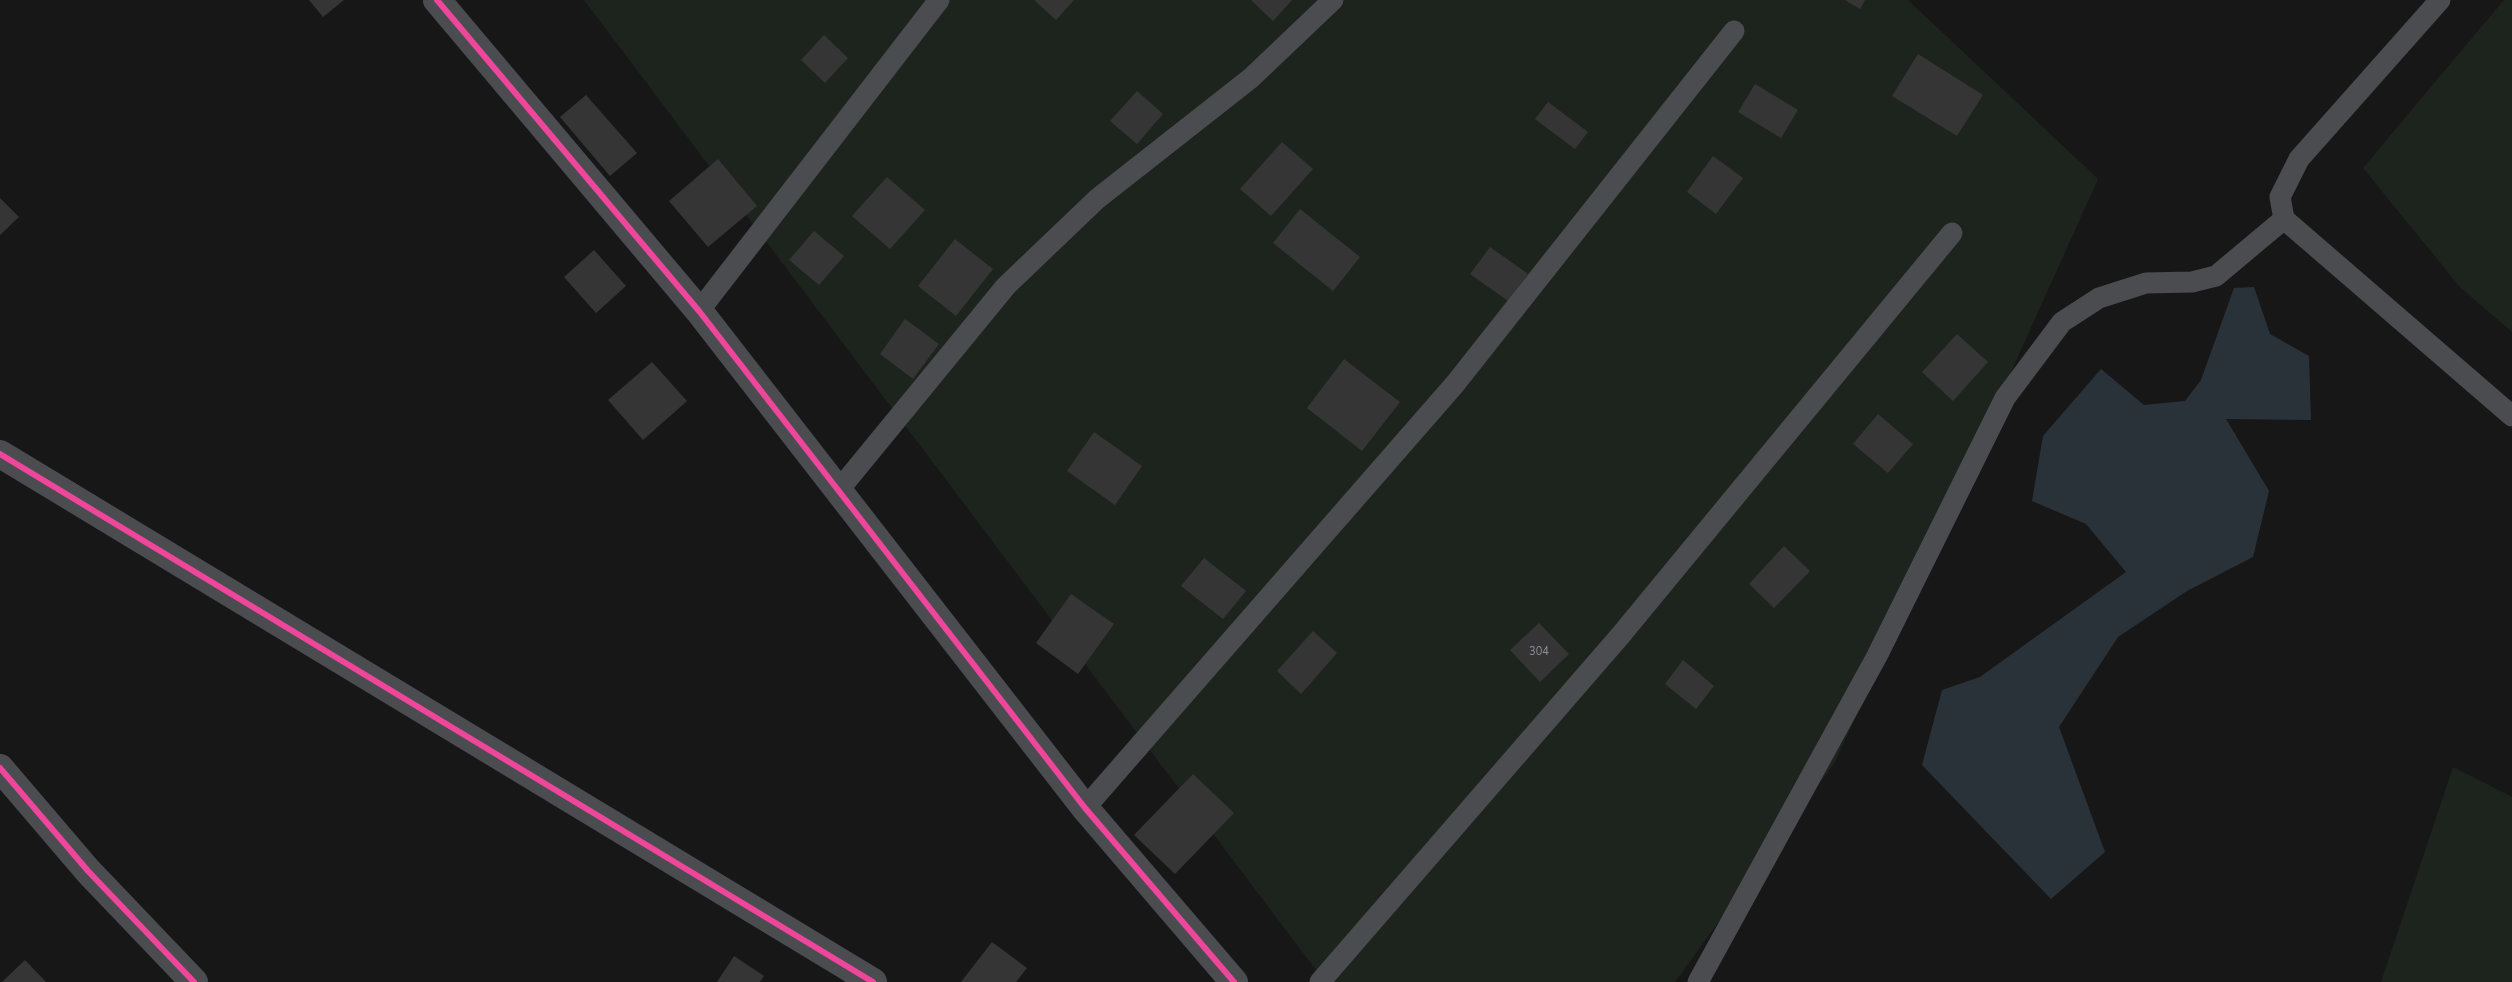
<!DOCTYPE html>
<style>
body{margin:0}
canvas{display:block;background:#171717}
</style>
<canvas width="2512" height="982"></canvas>
<script>
const ctx = document.querySelector('canvas').getContext('2d');
ctx.lineJoin = 'round';
function paint(path, color) { ctx.fillStyle = color; ctx.fill(path, 'evenodd'); }
const toPath = rows => new Path2D(rows.map(r => 'M' + r).join(''));
function stroke(path, color, width, dash) { ctx.strokeStyle = color; ctx.lineWidth = width; ctx.lineCap = dash ? 'butt' : 'round'; ctx.setLineDash(dash || []); ctx.stroke(path); }
function drawText(font, color, halo, rows, align = 'center') {
  ctx.font = font + ' "Nunito Sans",sans-serif'; ctx.lineWidth = 4; ctx.setLineDash([]); ctx.textBaseline = 'middle'; ctx.strokeStyle = halo; ctx.fillStyle = color; for (const [text, x, y, turn = 0] of rows) {
    ctx.save(); ctx.translate(x, y); ctx.rotate((+turn || 0) * Math.PI / 180); ctx.textAlign = isNaN(turn) ? turn : align; if (halo) ctx.strokeText(text, 0, 0); ctx.fillText(text, 0, 0); ctx.restore();
  }
}
paint(toPath([
 [584,0,1908,0,2098,179,1835,762,1675,982,1325,982],
 [2504,0,2512,0,2512,332,2460,287,2363,168],
 [2453,767,2512,797,2512,982,2381,982]
]), '#1d241e');
paint(toPath([
 [2254,287,2270,334,2309,356,2311,420,2226,419,2269,491,2253,557,2187,591,2118,637,2059,727,2105,852,2051,899,1922,765,1942,690,1980,677,2126,572,2086,524,2032,501,2043,436,2101,369,2144,405,2185,401,2201,380,2234,288]
]), '#2a3239');
paint(toPath([
 [309,0,344,0,323,17],
 [1034,0,1074,0,1056,20],
 [1251,0,1292,0,1273,21],
 [1845,0,1865,0,1860,9],
 [824,35,848,58,825,83,801,60],
 [1918,54,1983,95,1957,136,1892,96],
 [1755,84,1798,110,1781,138,1738,112],
 [1137,91,1163,114,1137,144,1110,121],
 [586,95,637,153,610,176,560,117],
 [1548,102,1588,132,1575,149,1535,119],
 [1282,142,1313,169,1271,216,1240,189],
 [1713,156,1743,178,1716,214,1687,192],
 [718,159,757,206,708,247,669,201],
 [887,177,925,210,890,249,852,216],
 [0,198,19,217,0,235],
 [1300,209,1360,257,1333,291,1273,243],
 [814,231,844,256,819,285,789,260],
 [955,239,993,269,956,316,918,286],
 [1490,247,1528,274,1508,301,1470,274],
 [594,250,626,286,596,313,564,277],
 [905,319,939,344,913,379,880,354],
 [1957,334,1988,362,1953,401,1922,372],
 [1344,359,1400,402,1362,451,1307,408],
 [652,362,687,401,643,440,608,400],
 [1878,414,1913,444,1888,473,1853,444],
 [1094,432,1142,466,1115,505,1067,471],
 [1784,546,1810,571,1774,608,1749,584],
 [1204,558,1246,591,1223,619,1181,586],
 [1071,594,1114,624,1078,674,1036,643],
 [1539,623,1569,654,1540,682,1510,650],
 [1313,631,1337,653,1301,694,1277,671],
 [1683,660,1714,686,1696,709,1665,684],
 [1193,774,1234,813,1175,874,1134,835],
 [992,942,1027,968,1016,982,961,982],
 [734,956,764,976,760,982,717,982],
 [25,960,46,982,2,982]
]), '#353536');
stroke(toPath([
 [2440,0,2299,159,2280,197,2284,219,2512,416],
 [699,311,939,0],
 [838,491,1006,286,1097,199,1251,78,1333,0],
 [1085,808,1455,384,1734,31],
 [1320,982,1620,636,1952,233],
 [1698,982,1877,656,2005,398,2062,322,2099,298,2146,283,2192,282,2216,276,2284,219]
]), '#4b4c50', 21);
stroke(toPath([
 [437,0,699,311,1085,808,1234,982],
 [0,454,873,982]
]), '#4b4c50', 28);
stroke(toPath([
 [0,768,88,871,194,982]
]), '#4b4c50', 28);
stroke(toPath([
 [437,0,699,311,1085,808,1234,982],
 [0,454,873,982],
 [0,768,88,871,194,982]
]), '#ed469a', 6);
drawText('11px', '#8b8f98', null, [
 ["304",1539,652]
]);
</script>
